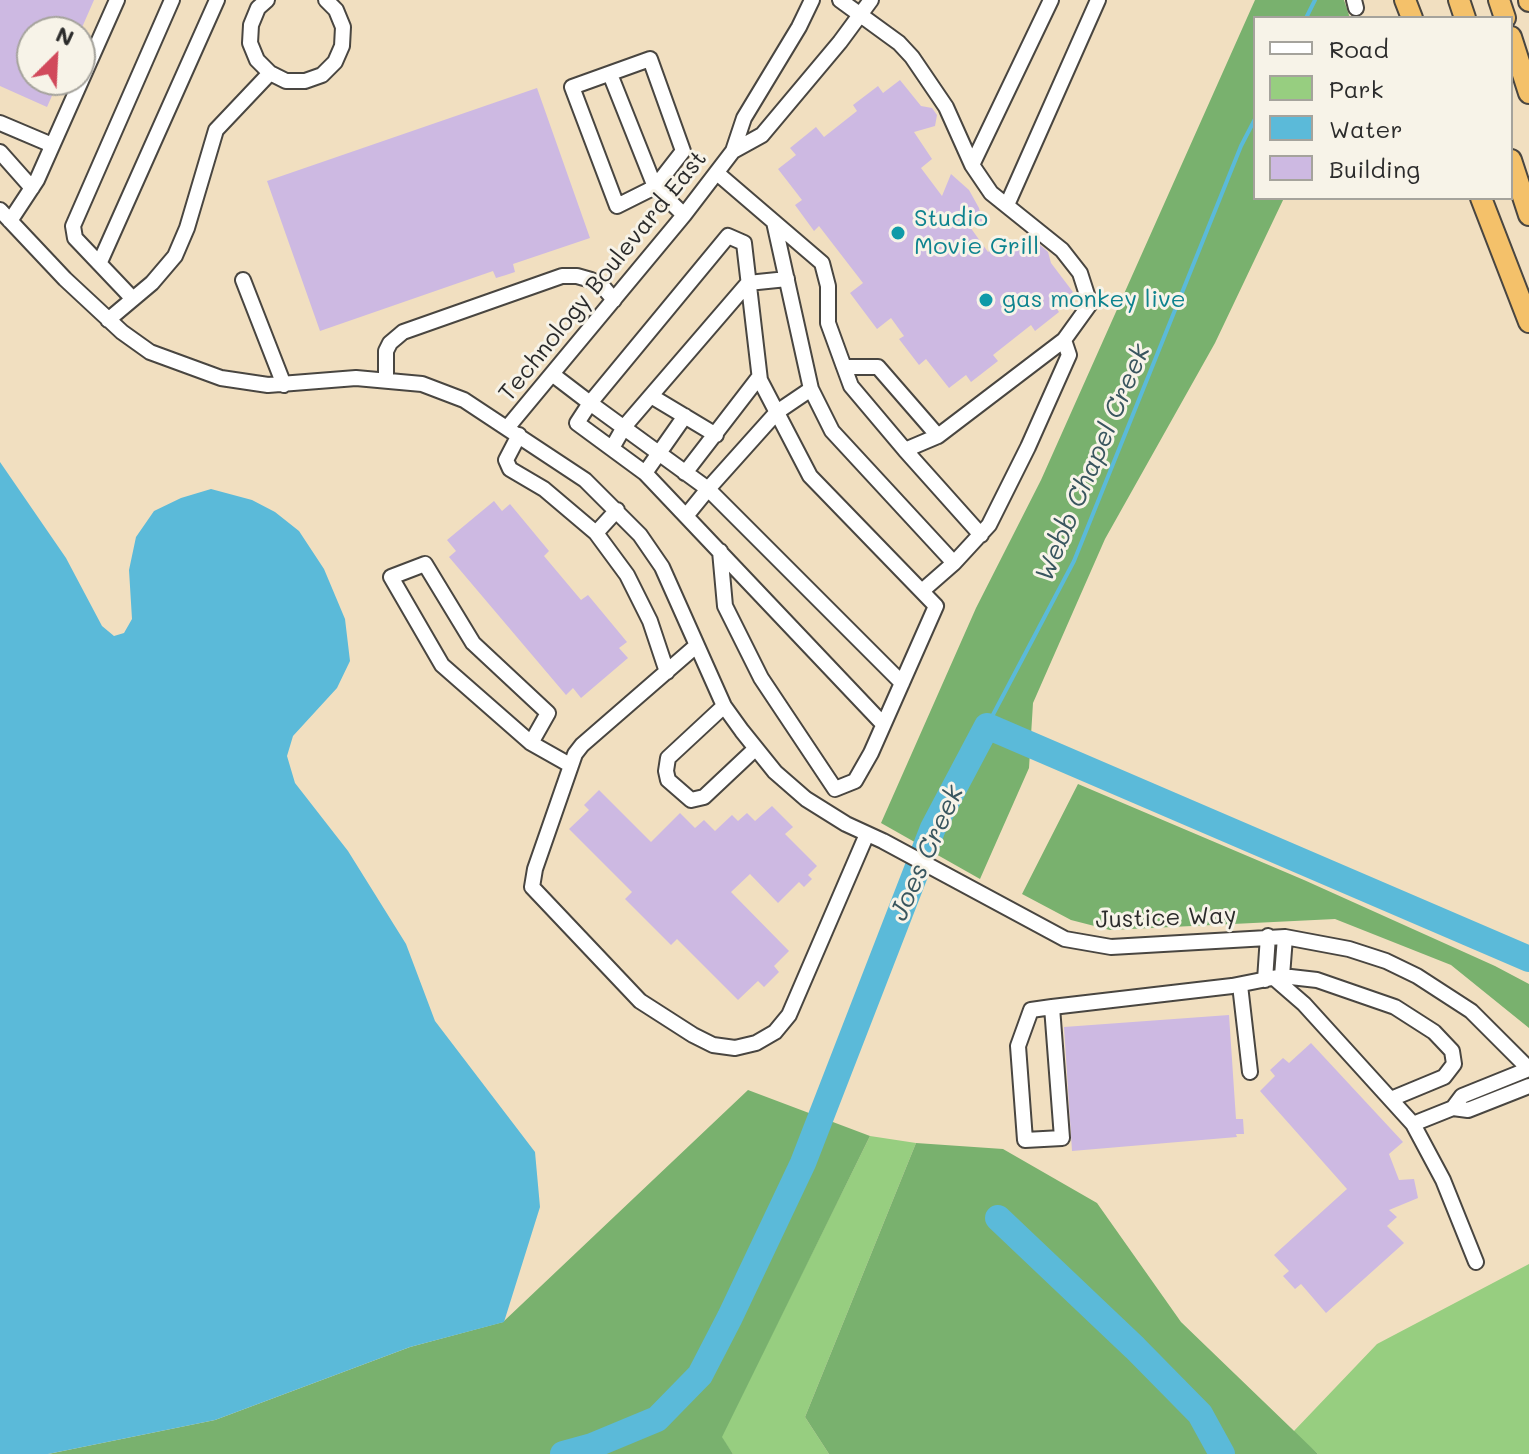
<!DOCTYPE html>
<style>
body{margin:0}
#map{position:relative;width:1529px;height:1454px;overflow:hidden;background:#f1dfc0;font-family:Mali,sans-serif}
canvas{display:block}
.legend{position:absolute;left:1253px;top:16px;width:260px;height:184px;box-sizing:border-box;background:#f7f3e8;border:2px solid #a5a39c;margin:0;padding:10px 14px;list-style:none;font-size:24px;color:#2b2b2b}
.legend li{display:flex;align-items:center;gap:16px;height:40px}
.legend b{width:40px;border:2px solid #a5a39c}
.north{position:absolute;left:16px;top:16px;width:80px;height:80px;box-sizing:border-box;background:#f7f3e8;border:2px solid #a5a39c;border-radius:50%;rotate:24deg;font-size:22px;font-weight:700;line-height:32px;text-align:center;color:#2b2b2b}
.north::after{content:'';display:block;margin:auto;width:28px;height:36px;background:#d1495b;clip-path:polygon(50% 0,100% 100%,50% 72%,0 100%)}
</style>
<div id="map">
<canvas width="1529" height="1454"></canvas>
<ul class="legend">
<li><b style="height:10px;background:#fff"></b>Road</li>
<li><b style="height:22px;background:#97ce80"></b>Park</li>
<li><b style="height:22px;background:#5bbad9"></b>Water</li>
<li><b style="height:22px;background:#cdb9e2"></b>Building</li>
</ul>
<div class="north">N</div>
</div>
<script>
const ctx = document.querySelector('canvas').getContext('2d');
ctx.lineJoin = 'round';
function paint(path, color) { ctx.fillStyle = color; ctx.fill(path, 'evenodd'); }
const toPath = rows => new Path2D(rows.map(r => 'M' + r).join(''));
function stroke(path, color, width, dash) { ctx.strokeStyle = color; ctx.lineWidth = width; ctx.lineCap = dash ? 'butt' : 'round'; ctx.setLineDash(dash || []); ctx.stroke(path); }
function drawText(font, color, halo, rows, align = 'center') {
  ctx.font = font + ' Mali,sans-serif'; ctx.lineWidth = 6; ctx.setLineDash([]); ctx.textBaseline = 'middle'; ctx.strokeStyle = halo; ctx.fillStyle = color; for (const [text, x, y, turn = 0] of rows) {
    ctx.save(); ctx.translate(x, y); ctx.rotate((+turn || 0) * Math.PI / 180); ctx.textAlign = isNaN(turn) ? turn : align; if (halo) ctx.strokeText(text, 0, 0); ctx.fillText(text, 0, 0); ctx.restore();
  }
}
paint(toPath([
 [870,1136,916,1143,805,1417,829,1454,733,1454,721,1437],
 [1529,1264,1529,1454,1318,1454,1293,1432,1377,1344]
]), '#97ce80');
paint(toPath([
 [1255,0,1344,0,1350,18,1255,18,1255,198,1284,198,1215,343,1105,539,1033,703,1029,768,980,879,881,823,976,608,1041,480],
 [1078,784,1304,880,1495,966,1529,984,1529,1028,1451,965,1335,919,1110,930,1071,920,1022,894],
 [748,1090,870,1136,722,1437,733,1454,48,1454,215,1420,410,1347,503,1322],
 [916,1143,1003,1149,1097,1203,1181,1322,1318,1454,829,1454,805,1417]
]), '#79b16e');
paint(toPath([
 [0,462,66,558,102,626,114,636,124,633,132,619,129,570,136,537,154,511,181,498,211,489,252,500,275,512,299,531,324,569,345,619,350,661,337,688,293,736,287,756,295,783,348,851,406,944,435,1021,535,1152,540,1207,504,1322,410,1347,215,1420,48,1454,0,1454]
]), '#5bbad9');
stroke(toPath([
 [1306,18,1315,0],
 [987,726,1074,561,1241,146,1255,119]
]), '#5bbad9', 4);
stroke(toPath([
 [998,1218,1135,1348,1200,1414,1222,1454],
 [563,1454,592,1446,657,1419,700,1375,730,1317,803,1163,933,828,987,726,1529,959]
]), '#5bbad9', 26);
paint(toPath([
 [0,0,94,0,80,32,32,32,32,80,59,80,47,107,0,86],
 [900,80,921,106,932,108,937,115,935,126,914,132,932,159,921,168,942,196,951,174,969,190,979,208,983,225,970,227,988,252,1004,239,1013,251,1022,245,1038,243,1048,252,1051,263,1073,292,1055,306,1059,312,1035,331,1031,325,993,355,998,361,971,382,966,375,949,388,926,359,919,365,899,339,904,336,891,318,877,329,850,293,863,283,819,226,814,231,795,205,802,200,778,169,796,155,790,148,816,127,824,137,857,111,853,105,878,86,883,93],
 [537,88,590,238,513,264,515,272,506,275,496,278,493,271,320,331,267,181],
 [494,501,502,511,510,504,549,551,544,556,581,600,588,595,627,642,619,648,628,658,581,698,573,688,566,695,449,557,456,551,447,540],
 [599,790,651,842,680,813,695,828,704,820,715,831,732,815,738,821,747,813,755,821,772,806,793,827,785,834,817,866,808,875,812,879,804,887,799,882,778,903,750,874,731,892,789,951,774,966,779,972,764,987,758,981,738,1000,677,939,671,945,625,899,632,892,569,829,589,810,584,805],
 [1229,1015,1236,1119,1243,1119,1244,1134,1236,1134,1237,1137,1072,1151,1064,1027],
 [1311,1043,1403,1142,1389,1154,1399,1180,1414,1179,1418,1198,1389,1210,1397,1217,1387,1226,1404,1243,1326,1313,1301,1284,1295,1289,1283,1276,1289,1271,1274,1255,1347,1189,1260,1091,1275,1076,1270,1070,1283,1058,1289,1063]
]), '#cdb9e2');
const minor = toPath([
 [267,0,258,8,251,25,250,43,257,60,270,73,286,81,305,81,322,75,335,62,342,46,343,27,336,10,326,0],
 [1354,0,1356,8],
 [650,59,683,151,655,187,617,206,572,87,650,59],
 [610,74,655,187,684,215],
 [0,123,52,145],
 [733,151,762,135,840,42,871,0],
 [0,152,32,188],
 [972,165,1051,0],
 [717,173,822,263,828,286,828,323,844,367,878,367,938,436,1064,340,1090,304,1080,273,1062,250,991,193,972,165,946,107,912,57,899,43,840,0],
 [1007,205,1098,0],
 [0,210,65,279,122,332,150,352,221,378,268,385,356,378,422,384,464,400,585,480,640,535,662,567,724,706,742,731,775,772,806,799,846,824,883,841,1065,939,1111,947,1285,937,1349,949,1386,961,1417,976,1471,1011,1529,1069],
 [10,221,37,180,117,0],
 [774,222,811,389,777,412,708,489,590,403,577,423,645,473,883,724],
 [100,262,217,0],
 [243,280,284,385],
 [133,299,75,238,73,226,172,0],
 [108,320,152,283,175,256,187,228,216,130,270,73],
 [844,367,851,386,905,450,938,436],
 [552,374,590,403,728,236,744,243,760,380,810,476,936,606,871,753,855,781,835,789,761,678,725,606,720,551],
 [386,379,386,351,390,343,403,332,562,276,577,276,591,280,604,288,614,300],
 [811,389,832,431,954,563,922,591],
 [651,396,716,435],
 [507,428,684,215,733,151,744,118,799,27,812,0],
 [519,435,506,460,510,469,544,489,596,533,627,575,650,621,667,672],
 [612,448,624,427,748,283,787,279],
 [905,450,981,535],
 [645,473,685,416],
 [685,473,759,377],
 [686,516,708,489,902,683],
 [596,533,617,510],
 [954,563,989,525,1028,447,1069,355,1064,340],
 [696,646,582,745,575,754,535,869,532,887,640,1001,693,1035,713,1045,735,1048,756,1043,775,1032,789,1015,867,834],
 [724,706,668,758,666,771,668,780,691,800,704,797,755,749],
 [531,743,548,713,473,643,425,564,391,577,442,665,531,743,570,765],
 [1282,976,1285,937],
 [1274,978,1304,1004,1413,1124,1453,1108,1462,1096,1529,1069],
 [1265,980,1268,936],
 [1240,985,1250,1072],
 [1052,1007,1031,1010,1018,1046,1025,1140,1062,1138,1052,1007,1232,986,1282,976,1317,980,1395,1007,1434,1032,1452,1051,1454,1064,1444,1077,1391,1099],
 [1453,1108,1468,1110,1529,1086],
 [1413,1124,1443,1180,1476,1262]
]);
const highway = toPath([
 [1405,0,1412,18],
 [1459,0,1465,18],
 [1499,0,1505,18],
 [1529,0,1529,1],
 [1511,37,1529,93],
 [1511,160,1529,215],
 [1481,198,1529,322]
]);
stroke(minor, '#494641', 18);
stroke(highway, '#494641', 24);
stroke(minor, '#fff', 14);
stroke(highway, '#f4c16a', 20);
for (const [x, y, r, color] of [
 [898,233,8,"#0f9aa8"],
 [986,300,8,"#0f9aa8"]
]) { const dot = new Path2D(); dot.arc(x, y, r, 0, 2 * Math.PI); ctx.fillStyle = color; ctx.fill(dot); stroke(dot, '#f7f3e8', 3); }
drawText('24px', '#0d838f', '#f7f3e8', [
 ["Studio",914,219],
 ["Movie Grill",914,247],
 ["gas monkey live",1002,300]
], 'left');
drawText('24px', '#2b2b2b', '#f7f3e8', [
 ["Technology Boulevard East",603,276,-51],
 ["Justice Way",1166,918,-2]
]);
drawText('italic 26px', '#39565f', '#f7f3e8', [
 ["Webb Chapel Creek",1093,463,-67],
 ["Joes Creek",927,853,-66]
]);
</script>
